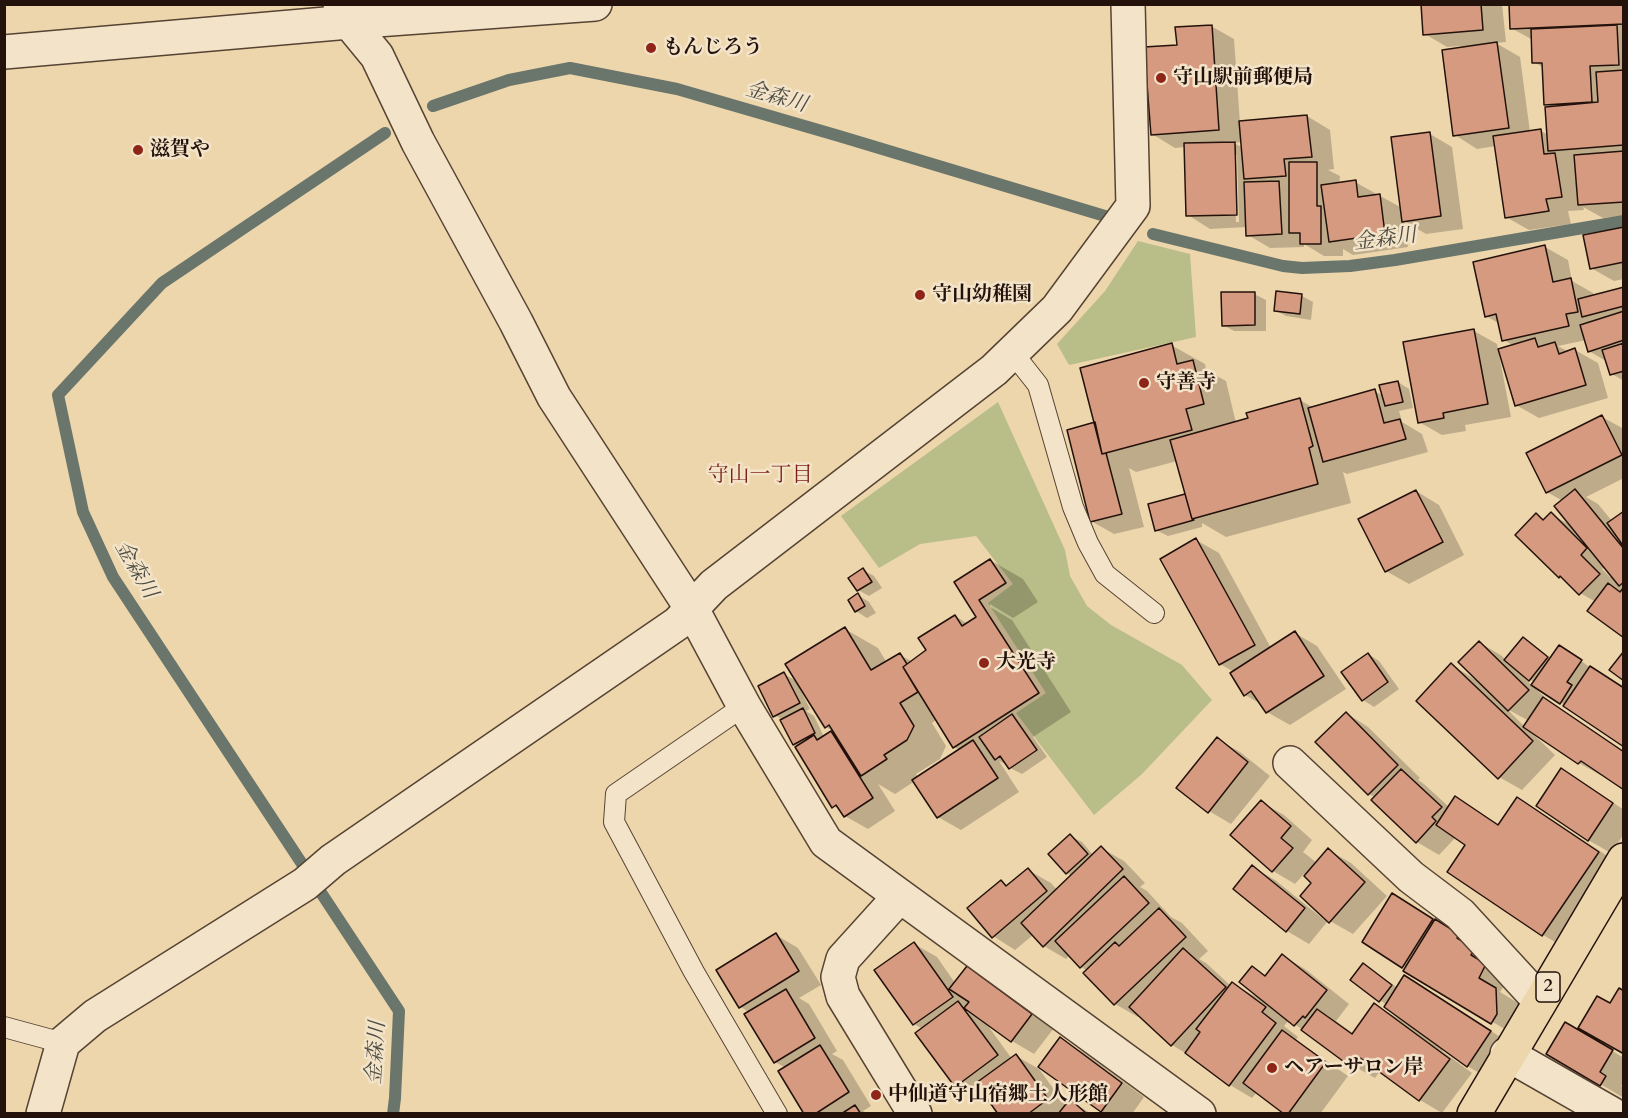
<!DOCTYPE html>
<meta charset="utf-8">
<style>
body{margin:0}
#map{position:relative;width:1628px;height:1118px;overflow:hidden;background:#edd6ac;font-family:Cardo,serif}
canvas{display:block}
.frame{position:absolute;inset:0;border:6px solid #23120b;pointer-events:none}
</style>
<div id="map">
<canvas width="1628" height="1118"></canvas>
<div class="frame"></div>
</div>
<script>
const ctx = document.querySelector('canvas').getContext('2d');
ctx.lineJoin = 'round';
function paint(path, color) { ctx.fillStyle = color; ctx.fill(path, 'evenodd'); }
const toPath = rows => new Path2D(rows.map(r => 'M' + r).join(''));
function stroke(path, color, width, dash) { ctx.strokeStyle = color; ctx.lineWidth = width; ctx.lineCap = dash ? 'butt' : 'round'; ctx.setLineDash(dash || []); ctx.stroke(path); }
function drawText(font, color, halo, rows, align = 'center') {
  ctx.font = font + ' Cardo,"Noto Serif JP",serif'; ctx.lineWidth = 5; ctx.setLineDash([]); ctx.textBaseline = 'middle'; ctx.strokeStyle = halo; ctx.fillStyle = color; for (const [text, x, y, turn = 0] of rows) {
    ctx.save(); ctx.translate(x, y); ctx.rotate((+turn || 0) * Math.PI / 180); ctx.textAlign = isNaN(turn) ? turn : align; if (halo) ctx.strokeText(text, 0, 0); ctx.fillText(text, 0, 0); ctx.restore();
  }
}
paint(toPath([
 [1138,241,1190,254,1196,337,1069,365,1057,344,1105,291],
 [998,402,1065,550,1070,576,1087,606,1111,625,1182,665,1212,700,1142,774,1094,815,1016,713,1046,693,988,603,1013,584,976,536,920,544,879,568,841,516]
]), '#b9bd88');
paint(toPath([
 [1422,4,1502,4,1506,42,1496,43,1520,57,1530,132,1540,130,1548,135,1552,107,1546,104,1544,68,1534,62,1533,40,1511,28,1624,4,1624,216,1603,218,1583,207,1584,210,1568,211,1571,224,1529,230,1506,217,1496,146,1477,149,1455,135,1461,46,1447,47,1425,34],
 [1211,26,1234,39,1240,123,1307,116,1330,130,1334,169,1328,170,1340,176,1339,184,1355,182,1402,208,1430,134,1452,147,1463,229,1426,234,1404,221,1408,247,1353,255,1343,249,1343,256,1324,256,1304,244,1304,247,1270,248,1248,235,1247,227,1210,229,1188,215,1186,147,1175,148,1152,134,1178,46],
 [1242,142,1243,148,1234,143],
 [1234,155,1237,155,1239,222,1236,222],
 [1624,228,1624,279,1614,281,1591,268],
 [1545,247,1568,260,1572,281,1593,293,1594,296,1624,289,1624,381,1612,374,1606,361,1589,351,1586,340,1558,346,1569,352,1575,350,1598,363,1608,398,1539,418,1516,405,1514,346,1504,340,1500,324,1486,316],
 [1254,294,1266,300,1266,331,1234,331,1223,325],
 [1302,296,1313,302,1311,320,1286,316,1275,310],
 [1474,331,1497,344,1511,417,1465,425,1466,431,1442,435,1419,422],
 [1171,345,1205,364,1206,370,1226,381,1236,423,1300,400,1314,408,1374,391,1384,396,1398,382,1409,389,1413,408,1399,411,1402,422,1422,434,1428,452,1347,474,1343,472,1351,503,1226,537,1202,523,1202,527,1168,536,1156,530,1150,505,1187,495,1177,461,1136,472,1129,468,1144,527,1114,534,1091,521,1096,423],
 [1602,417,1624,429,1624,478,1586,497,1598,504,1612,521,1624,513,1624,637,1596,602,1580,593,1568,582,1560,577,1517,535,1536,515,1545,520,1551,514,1570,525,1563,501,1547,492],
 [1605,567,1612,576,1610,577,1602,569],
 [1416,491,1439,505,1464,555,1409,584,1386,571],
 [1196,540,1219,553,1271,648,1295,633,1317,646,1346,689,1290,725,1267,712,1261,704,1245,695,1234,672,1220,664],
 [990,560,1023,579,1038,602,1013,618,990,604,990,607,1012,620,1071,712,1033,737,1047,757,1022,774,1010,768,1008,764,1007,765,999,761,1019,792,961,830,938,817,915,781,895,794,878,784,895,811,868,829,845,816,842,811,834,806,799,747,794,744,781,719,775,715,784,674,798,682,845,629,878,648,887,663,900,655,913,662,928,650,955,616,968,624,978,617,956,582],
 [803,690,826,727,833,731,824,737,814,716,806,711,810,709,801,691],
 [937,719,954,747,960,750,918,778,916,774,940,759,946,746,932,723],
 [863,570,874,576,882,588,869,596,858,590],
 [858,595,869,602,876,613,867,618,856,611],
 [1523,639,1534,645,1551,659,1570,653,1591,668,1624,688,1624,745,1534,684,1535,682,1523,677,1551,703,1624,751,1624,789,1603,775,1602,776,1579,763,1534,733,1533,734,1555,755,1522,790,1499,777,1452,665,1476,680,1479,642,1502,656,1506,660],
 [1509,710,1529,721,1525,727,1509,711],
 [1368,654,1379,661,1399,689,1374,707,1363,700],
 [1346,713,1368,727,1420,778,1418,780,1424,784,1449,807,1455,798,1500,825,1517,799,1550,818,1624,867,1576,954,1543,935,1449,872,1467,844,1456,837,1439,855,1417,842,1376,798,1369,794],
 [1217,739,1240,752,1270,776,1231,824,1209,811],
 [1562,770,1584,783,1624,810,1624,834,1611,853,1588,840],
 [1261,802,1284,815,1312,840,1303,852,1317,863,1328,850,1351,863,1387,896,1353,934,1330,921,1313,883,1304,874,1295,884,1273,871],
 [1070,836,1082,842,1093,855,1101,848,1124,861,1145,883,1140,887,1147,891,1171,917,1182,923,1208,951,1199,959,1206,963,1231,986,1233,984,1262,1000,1263,999,1252,968,1267,976,1283,956,1305,969,1349,1004,1336,1021,1354,1034,1375,1005,1401,1020,1402,1018,1387,1005,1352,980,1363,965,1398,988,1405,977,1513,1045,1490,1079,1467,1066,1444,1049,1442,1051,1472,1073,1442,1113,1420,1100,1380,1071,1375,1078,1352,1065,1289,1020,1284,1026,1298,1037,1296,1040,1348,1076,1320,1114,1286,1114,1257,1092,1252,1098,1230,1085,1192,1057,1172,1045,1139,1015,1138,1017,1115,1004,1088,971,1081,967,1070,955,1066,959,1044,946,1033,935,1015,950,993,936,1001,882,1009,886,1028,870,1051,883,1057,890,1072,876,1067,873,1050,854],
 [1252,867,1275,880,1327,922,1309,944,1287,931],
 [1393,895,1455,933,1508,979,1500,992,1518,1003,1520,1027,1515,1035,1405,971,1407,968,1364,941],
 [776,935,798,948,821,985,799,998,809,1004,837,1051,832,1054,843,1060,871,1106,863,1111,868,1114,806,1114,786,1068,775,1062,750,1013,741,1007],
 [914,944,937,957,955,983,967,968,990,981,1054,1028,1034,1054,1012,1041,986,1023,1012,1059,1016,1056,1039,1069,1066,1106,1070,1101,1092,1114,1000,1114,986,1094,979,1099,956,1086,923,1029,914,1024,877,971],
 [1589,1037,1624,1058,1624,1082,1621,1086,1624,1087,1624,1098,1548,1053],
 [1060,1039,1083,1052,1144,1097,1132,1114,1105,1114,1101,1111]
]), '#0003');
stroke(toPath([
 [433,106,509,80,570,68,677,89,839,136,1105,216],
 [385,133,162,283,58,395,83,512,113,577,399,1011,395,1098,393,1114],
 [1153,234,1283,266,1302,268,1350,266,1395,260,1624,221]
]), '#6a766b', 12);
const building = toPath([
 [1421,4,1481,4,1483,30,1423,35,1421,4],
 [1509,4,1624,4,1624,24,1510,29,1509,4],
 [1212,25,1219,130,1151,135,1144,47,1177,45,1175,27,1212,25],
 [1617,25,1619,65,1590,66,1592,102,1544,105,1542,63,1532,63,1531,29,1617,25],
 [1497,42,1509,128,1453,136,1442,50,1497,42],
 [1624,70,1624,145,1548,151,1545,107,1598,102,1596,72,1624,70],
 [1307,115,1312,157,1284,159,1286,176,1244,179,1239,121,1307,115],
 [1541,129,1544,154,1555,153,1562,197,1546,199,1549,211,1505,218,1493,136,1541,129],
 [1430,132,1441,216,1402,222,1391,137,1430,132],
 [1235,142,1237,215,1186,216,1184,143,1235,142],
 [1624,151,1624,202,1578,205,1574,155,1624,151],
 [1289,162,1317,162,1317,206,1321,206,1321,244,1300,244,1300,233,1289,233,1289,162],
 [1356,180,1358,197,1380,194,1385,234,1329,242,1321,185,1356,180],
 [1279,181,1282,234,1246,236,1244,182,1279,181],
 [1624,227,1624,262,1590,269,1583,235,1624,227],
 [1545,245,1553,282,1571,278,1578,312,1566,314,1569,326,1502,341,1496,314,1485,317,1473,262,1545,245],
 [1624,287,1624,306,1582,317,1578,299,1624,287],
 [1276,291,1302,294,1300,314,1274,311,1276,291],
 [1221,292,1255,292,1255,325,1222,326,1221,292],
 [1624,311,1624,340,1588,352,1580,325,1624,311],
 [1474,329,1488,404,1443,413,1444,418,1418,423,1403,342,1474,329],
 [1535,338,1538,347,1555,342,1559,354,1575,348,1586,385,1515,406,1498,349,1535,338],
 [1172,343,1177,364,1193,360,1204,404,1186,409,1192,430,1102,454,1080,368,1172,343],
 [1624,343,1624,371,1610,375,1602,350,1624,343],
 [1398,381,1403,402,1385,406,1379,385,1398,381],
 [1375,389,1384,423,1400,419,1406,439,1323,462,1308,408,1375,389],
 [1300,398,1313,446,1309,448,1318,484,1192,519,1170,440,1248,418,1246,413,1300,398],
 [1602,415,1622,455,1546,493,1526,453,1602,415],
 [1095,422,1102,454,1106,453,1122,514,1090,522,1067,430,1095,422],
 [1575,489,1624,549,1624,582,1619,586,1554,506,1575,489],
 [1416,490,1443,542,1385,572,1358,519,1416,490],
 [1185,494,1192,519,1194,520,1155,531,1148,504,1185,494],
 [1624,511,1624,547,1607,523,1624,511],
 [1551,512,1587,548,1581,555,1600,574,1579,595,1560,576,1559,578,1515,535,1536,513,1543,520,1551,512],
 [1196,538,1255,645,1219,665,1160,559,1196,538],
 [990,559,1006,583,979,600,1039,693,953,748,903,667,926,650,918,638,955,615,962,626,976,617,954,582,990,559],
 [863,568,872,582,857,591,848,578,863,568],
 [1608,583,1620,592,1624,587,1624,638,1587,611,1608,583],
 [858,593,865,606,855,612,848,600,858,593],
 [845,627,871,670,900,653,907,664,903,667,918,692,900,703,914,726,907,740,884,755,887,759,861,776,829,725,825,728,785,664,845,627],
 [1295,631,1324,676,1266,713,1251,691,1244,696,1230,673,1295,631],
 [1523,637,1548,657,1529,681,1504,660,1523,637],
 [1479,641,1529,690,1508,711,1458,662,1479,641],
 [1559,645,1582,660,1567,682,1572,685,1560,704,1531,685,1559,645],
 [1624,651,1624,681,1609,670,1624,651],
 [1368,653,1388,682,1362,701,1341,672,1368,653],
 [1451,663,1533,741,1498,779,1416,701,1451,663],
 [1590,666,1624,688,1624,747,1563,706,1590,666],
 [784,672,800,703,773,717,758,686,784,672],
 [1543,697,1624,752,1624,790,1581,761,1578,764,1523,727,1543,697],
 [803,708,815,733,793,745,780,720,803,708],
 [1346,712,1398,765,1368,795,1315,742,1346,712],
 [1012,714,1037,750,1009,769,1000,756,995,760,979,737,1012,714],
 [831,731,873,798,844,817,836,805,832,808,795,747,814,735,817,740,831,731],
 [1217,737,1248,762,1208,813,1176,788,1217,737],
 [973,740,998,778,937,818,912,780,973,740],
 [1561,768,1613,803,1588,841,1536,806,1561,768],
 [1401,769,1442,807,1432,817,1436,821,1416,843,1371,800,1401,769],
 [1455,796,1498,825,1517,797,1599,852,1542,936,1447,872,1465,845,1436,825,1455,796],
 [1261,800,1291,826,1281,838,1293,848,1272,872,1230,835,1261,800],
 [1070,834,1088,854,1066,874,1048,854,1070,834],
 [1101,846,1123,869,1043,947,1021,923,1101,846],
 [1328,848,1365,882,1329,923,1300,896,1311,883,1304,876,1328,848],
 [1252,865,1305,908,1286,932,1233,889,1252,865],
 [1028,868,1047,891,992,938,967,908,1001,880,1006,886,1028,868],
 [1124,876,1149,903,1080,968,1055,941,1124,876],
 [1392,893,1433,919,1402,968,1362,942,1392,893],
 [1159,908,1186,937,1114,1005,1083,973,1115,942,1119,946,1159,908],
 [1435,919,1459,934,1457,938,1475,949,1471,955,1486,964,1479,978,1496,988,1497,1014,1491,1024,1403,971,1435,919],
 [776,933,799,971,739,1008,716,970,776,933],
 [914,942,953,997,913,1025,874,970,914,942],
 [1183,948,1226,987,1171,1046,1129,1007,1183,948],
 [1282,954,1327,990,1305,1018,1303,1016,1294,1026,1239,982,1252,966,1265,976,1282,954],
 [1363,963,1392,985,1379,1002,1350,980,1363,963],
 [967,966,1032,1014,1011,1042,964,1008,969,1002,949,989,967,966],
 [1404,975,1491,1031,1467,1067,1384,1007,1404,975],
 [1232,982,1266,1007,1262,1012,1276,1023,1229,1086,1185,1053,1200,1032,1196,1029,1232,982],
 [1619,988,1624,991,1624,1054,1578,1028,1597,996,1610,1003,1619,988],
 [786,989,815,1038,774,1063,744,1014,786,989],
 [958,1001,998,1055,955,1087,915,1033,958,1001],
 [1374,1003,1450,1059,1419,1101,1359,1057,1351,1067,1301,1030,1317,1009,1352,1034,1374,1003],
 [1565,1022,1613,1050,1600,1072,1606,1076,1600,1086,1546,1054,1565,1022],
 [1282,1030,1326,1062,1288,1114,1284,1114,1243,1083,1282,1030],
 [1060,1037,1122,1083,1101,1112,1038,1067,1060,1037],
 [820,1045,849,1092,815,1114,804,1114,778,1071,820,1045],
 [1016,1054,1048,1099,1028,1114,998,1114,976,1083,1016,1054],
 [1070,1099,1087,1114,1058,1114,1070,1099],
 [855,1105,861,1114,841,1114,855,1105]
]);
paint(building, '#d69a80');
stroke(building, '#23120b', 1.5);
const service = toPath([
 [1012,352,1038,385,1073,507,1088,543,1105,574,1154,613],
 [744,706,616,794,614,822,694,972,777,1114],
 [4,1027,63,1043]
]);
const minor = toPath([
 [340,4,349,22,377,56,418,142,516,322,554,397,692,609,744,706,826,842,1199,1114],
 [1290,763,1411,877,1460,914,1540,1001],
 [900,896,843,959,838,977,843,996,915,1114],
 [1507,1054,1612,1114],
 [43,1114,63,1043,95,1016,305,884,333,860,678,623,714,585,994,370,1057,309,1133,206,1128,4]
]);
const tertiary = toPath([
 [4,52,349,22,595,4]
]);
const primary = toPath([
 [1474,1114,1624,860]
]);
stroke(service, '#564333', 22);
stroke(minor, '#564333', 36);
stroke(tertiary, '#564333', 36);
stroke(primary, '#23120b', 36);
stroke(service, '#f3e4c9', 20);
stroke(minor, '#f3e4c9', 33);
stroke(tertiary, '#f3e4c9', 33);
stroke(primary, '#edd6ac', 33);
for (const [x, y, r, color] of [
 [651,48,6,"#8f2418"],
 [1161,78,6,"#8f2418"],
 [138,150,6,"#8f2418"],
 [920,295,6,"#8f2418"],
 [1144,383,6,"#8f2418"],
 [984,663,6,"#8f2418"],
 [1272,1068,6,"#8f2418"],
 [876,1095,6,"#8f2418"]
]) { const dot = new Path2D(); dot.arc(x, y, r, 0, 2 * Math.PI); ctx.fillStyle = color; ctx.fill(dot); stroke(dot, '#f3e4c9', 2); }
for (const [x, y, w] of [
 [1548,987,24]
]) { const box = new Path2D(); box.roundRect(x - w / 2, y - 15, w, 30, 4.5); ctx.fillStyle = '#f3e4c9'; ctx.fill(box); stroke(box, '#23120b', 1.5); }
drawText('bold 18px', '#23120b', null, [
 ["2",1548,987]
]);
drawText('bold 20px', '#23120b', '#f3e4c9', [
 ["もんじろう",663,48],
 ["守山駅前郵便局",1173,78],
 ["滋賀や",150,150],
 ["守山幼稚園",932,295],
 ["守善寺",1156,383],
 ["大光寺",996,663],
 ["ヘアーサロン岸",1284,1068],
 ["中仙道守山宿郷土人形館",888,1095]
], 'left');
drawText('italic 21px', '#4c4c43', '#f3e4c9', [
 ["金森川",776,98,16],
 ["金森川",1385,240,-7],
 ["金森川",135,570,60],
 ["金森川",377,1053,-86]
]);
drawText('21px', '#7a1f14', '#f3e4c9', [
 ["守山一丁目",760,476]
]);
</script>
